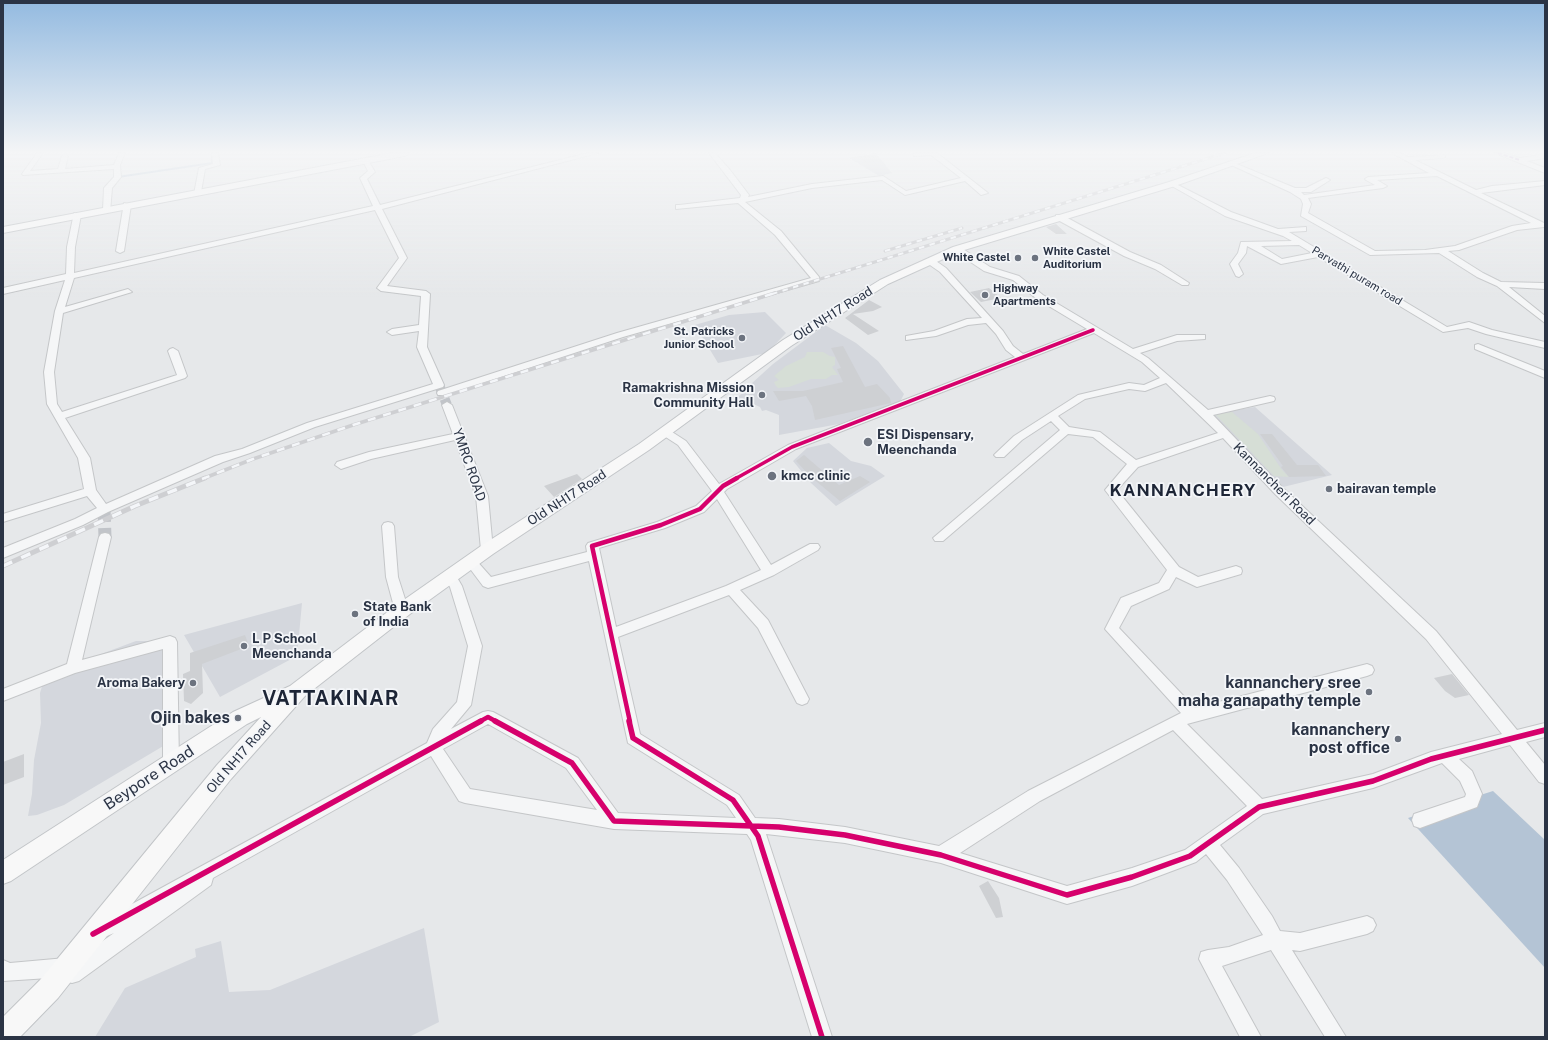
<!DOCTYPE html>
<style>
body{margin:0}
#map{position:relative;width:1548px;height:1040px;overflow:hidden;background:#e6e8ea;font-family:"Public Sans",sans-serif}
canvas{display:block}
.frame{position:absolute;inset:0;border:4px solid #2b3445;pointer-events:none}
</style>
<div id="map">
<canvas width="1548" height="1040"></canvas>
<div class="frame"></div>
</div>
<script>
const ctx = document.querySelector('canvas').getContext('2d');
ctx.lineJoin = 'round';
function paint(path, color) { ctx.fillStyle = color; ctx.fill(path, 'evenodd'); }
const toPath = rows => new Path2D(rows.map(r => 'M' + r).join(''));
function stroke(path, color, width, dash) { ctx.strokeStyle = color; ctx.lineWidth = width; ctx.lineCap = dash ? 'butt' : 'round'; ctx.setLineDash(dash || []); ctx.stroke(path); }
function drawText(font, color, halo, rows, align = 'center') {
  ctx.font = font + ' "Public Sans",sans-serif'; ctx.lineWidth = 3.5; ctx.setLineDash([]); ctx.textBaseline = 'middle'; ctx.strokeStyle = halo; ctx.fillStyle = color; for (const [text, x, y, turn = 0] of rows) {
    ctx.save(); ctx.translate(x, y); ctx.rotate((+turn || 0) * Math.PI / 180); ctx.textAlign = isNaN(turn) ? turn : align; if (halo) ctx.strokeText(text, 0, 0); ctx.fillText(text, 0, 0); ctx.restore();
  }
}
paint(toPath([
 [876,153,892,173,879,176,849,158],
 [765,312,786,333,767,353,718,363,695,325,729,315],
 [825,325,856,343,878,361,904,394,900,402,839,424,779,435,779,415,766,410,762,411,760,407,738,397,748,387,747,385,751,384,773,364],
 [1255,407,1332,475,1279,488,1210,414],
 [829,443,851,461,871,466,885,476,836,506,811,483,793,461,807,448],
 [302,603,297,656,220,697,184,635],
 [136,641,171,641,165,745,64,805,37,815,28,816,32,794,34,760,41,723,40,693,44,680,61,669],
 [424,928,439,1022,409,1037,95,1037,125,988,196,957,195,949,221,941,229,992,270,990]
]), '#d4d7dd');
paint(toPath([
 [807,352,823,352,830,356,835,357,835,365,832,367,838,375,832,375,826,379,811,379,789,387,778,388,776,386,774,382,779,380,774,376,786,366,805,357],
 [1232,412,1258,434,1282,470,1289,477,1274,476,1215,414]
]), '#d6ded6');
paint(toPath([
 [1493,791,1545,840,1545,968,1408,818]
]), '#b4c4d5');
stroke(toPath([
 [118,177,212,163,212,153]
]), '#b4c4d5', 2);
paint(toPath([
 [867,155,874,155,881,161,865,163,858,157],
 [1056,224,1067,234,1056,234,1046,227],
 [989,288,1001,298,981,302,970,292],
 [869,300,882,307,873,311,853,314,879,331,868,335,845,318],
 [843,346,865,387,877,384,890,398,891,403,815,420,812,406,806,396,779,401,773,391,803,391,843,382,837,369,841,368,831,348],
 [1260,434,1272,434,1297,465,1318,465,1326,476,1289,477,1281,467,1283,466],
 [804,455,839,485,860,476,870,482,840,501,811,477,796,461],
 [577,474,582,479,554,497,544,486],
 [245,635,249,646,202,664,203,693,191,704,184,701,183,674,190,671,190,653],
 [1452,674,1469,695,1455,698,1445,691,1434,678],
 [24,754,24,777,3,785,3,762],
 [988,881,999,898,1003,917,996,918,979,886]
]), '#ced0d3');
stroke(toPath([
 [439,385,447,405]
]), '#c1c4c9', 10, [10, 5]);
stroke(toPath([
 [104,509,105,537]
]), '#c1c4c9', 13, [13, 6]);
const minor = toPath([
 [37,153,43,153,30,171,58,169,62,156,65,154,68,156,65,169,114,165,119,153,125,153,120,165,121,177,112,188,110,212,103,210,104,188,114,177,114,169,23,175,22,174,37,153],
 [212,153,218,153,220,165,205,169,201,192,194,194,199,168,213,164,212,153],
 [588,153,598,153,382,209,407,258,387,286,426,291,430,294,427,347,444,385,443,387,315,427,250,453,223,462,108,512,83,525,3,558,3,548,75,519,97,508,87,496,3,522,3,514,84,489,78,458,47,404,44,372,55,311,65,280,3,294,3,288,66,274,67,247,74,213,81,215,75,247,74,273,373,206,360,178,368,171,363,161,366,159,368,160,375,172,367,179,380,205,588,153],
 [375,210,399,258,377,288,381,291,421,296,419,325,392,329,387,332,392,335,419,331,417,347,433,384,307,423,242,449,215,456,106,504,96,490,90,458,65,418,185,378,187,376,178,351,173,348,170,349,168,351,177,375,62,412,57,404,54,372,63,313,132,292,128,289,65,307,74,278,375,210],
 [709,153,715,153,730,170,749,195,748,197,812,184,883,176,906,191,961,178,931,155,914,156,914,154,917,153,937,153,988,193,981,195,965,181,905,195,882,180,812,188,745,202,781,231,819,277,819,281,623,337,446,395,438,395,437,393,438,391,617,333,811,278,775,235,738,203,676,209,676,205,679,205,740,198,741,195,709,153],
 [1392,153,1400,153,1408,157,1445,155,1445,157,1443,158,1415,160,1476,190,1492,186,1545,181,1545,185,1481,193,1544,223,1544,227,1517,230,1459,250,1448,251,1483,273,1501,282,1545,283,1545,289,1509,287,1545,316,1545,323,1497,286,1477,277,1439,253,1370,255,1301,216,1303,204,1301,199,1290,192,1227,163,1232,162,1295,188,1306,188,1326,178,1330,180,1311,192,1301,192,1304,195,1375,185,1366,180,1365,179,1368,177,1429,173,1392,153],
 [1437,176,1531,223,1512,226,1455,246,1425,250,1375,251,1308,213,1311,204,1308,198,1383,188,1387,186,1377,180,1437,176],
 [1495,153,1504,153,1520,158,1545,154,1545,158,1527,161,1545,168,1545,173,1495,153],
 [1170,183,1174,183,1231,212,1278,229,1306,227,1306,231,1289,232,1447,327,1469,322,1492,330,1545,342,1545,348,1486,334,1468,328,1443,332,1318,257,1281,264,1247,246,1246,253,1238,264,1243,274,1239,277,1236,276,1230,264,1238,253,1241,242,1292,241,1283,236,1225,216,1170,185,1170,183],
 [1299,245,1312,253,1282,259,1261,246,1299,245],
 [124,203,131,205,124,251,120,253,116,251,124,203],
 [1056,215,1062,215,1130,252,1161,265,1189,283,1188,285,1182,285,1155,269,1124,256,1056,219,1056,215],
 [954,247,960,247,990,267,1019,276,1043,295,1133,349,1177,335,1205,335,1205,339,1177,341,1140,353,1148,358,1208,410,1270,396,1274,397,1275,399,1274,401,1213,415,1283,488,1436,631,1517,730,1545,723,1545,737,1526,742,1545,765,1545,784,1539,782,1510,745,1459,759,1472,771,1482,794,1477,807,1420,828,1414,826,1412,820,1414,814,1465,797,1466,794,1460,781,1442,763,1373,788,1263,814,1220,845,1239,868,1272,916,1280,931,1300,933,1367,916,1373,919,1376,925,1373,931,1367,934,1300,951,1292,950,1346,1037,1325,1037,1271,950,1222,966,1261,1037,1240,1037,1199,959,1201,952,1208,950,1229,947,1263,935,1227,880,1206,854,1196,862,1132,886,1067,904,941,863,845,843,766,834,832,1037,812,1037,751,840,747,834,614,829,465,803,459,801,431,756,213,878,211,885,79,981,72,983,65,981,64,977,3,981,3,960,10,963,66,958,73,962,114,933,107,936,101,933,98,927,101,921,427,743,433,729,457,702,468,646,450,587,444,577,445,574,450,572,455,574,462,586,482,646,471,705,451,729,483,712,488,711,493,712,578,758,618,813,736,818,727,805,628,743,589,561,488,588,483,586,465,562,467,559,475,559,491,577,587,552,586,546,588,543,657,522,696,506,712,491,678,445,661,434,660,432,661,430,669,430,686,441,719,484,788,445,1015,357,1006,350,996,334,986,323,968,325,936,336,906,340,906,336,934,331,967,319,982,318,940,272,927,263,927,259,933,259,946,268,1003,331,1013,346,1023,354,1087,329,1037,299,1013,280,984,271,954,251,954,247],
 [1094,333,1142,362,1160,378,1144,385,1129,383,1078,395,1014,436,996,453,994,455,996,457,1004,457,1022,440,1051,421,1060,430,933,538,935,541,943,541,1068,434,1093,437,1127,464,1105,490,1167,570,1159,583,1121,598,1105,629,1181,713,1028,791,939,846,845,827,779,819,755,818,739,795,640,734,618,637,729,595,758,628,797,703,802,705,807,703,809,699,768,620,740,590,774,575,818,550,820,547,818,544,810,544,771,565,724,492,727,489,796,449,1094,333],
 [1166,383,1218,433,1136,460,1100,432,1069,427,1058,416,1085,399,1129,389,1145,391,1166,383],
 [1223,438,1275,494,1426,639,1502,734,1431,752,1373,774,1262,799,1187,724,1367,676,1372,674,1374,670,1372,666,1367,664,1195,708,1119,628,1131,606,1169,589,1176,577,1197,587,1241,574,1242,571,1241,568,1236,566,1198,577,1179,567,1117,490,1138,467,1223,438],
 [717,499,761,570,726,586,616,627,599,548,665,528,704,512,717,499],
 [488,724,566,768,597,810,470,789,443,749,488,724],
 [1173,730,1247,806,1185,850,1132,868,1067,886,960,853,1040,801,1173,730],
 [1478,344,1545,371,1545,378,1475,349,1475,345,1478,344],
 [447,402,452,405,488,496,493,550,491,553,487,554,483,553,481,550,476,496,455,440,371,459,341,469,335,465,337,462,369,452,453,434,442,405,447,402],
 [388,522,392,523,394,526,398,577,406,602,411,609,409,613,404,614,399,613,393,603,386,577,382,526,384,523,388,522],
 [105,533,109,534,111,537,82,660,170,636,175,638,177,642,179,764,177,769,171,771,165,769,163,764,163,649,75,673,3,701,3,689,67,664,99,537,101,534,105,533]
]);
const major = toPath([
 [392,153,409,153,405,156,3,233,3,227,392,153],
 [1255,153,1268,153,1175,186,961,251,888,284,791,346,649,450,493,554,410,614,305,696,231,779,58,998,20,1037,3,1037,3,1017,40,980,217,765,261,717,247,724,11,881,3,884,3,860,233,712,290,686,398,604,481,546,639,444,783,340,880,280,953,247,1169,182,1255,153]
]);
stroke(minor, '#c4c6c8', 2);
stroke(major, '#c2c5c8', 2);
paint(minor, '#f5f6f7');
paint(major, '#f8f8f8');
const railFar2 = toPath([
 [885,251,962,228],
 [772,294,1225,153]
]);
const railFar1 = toPath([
 [202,479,253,459,353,425,775,293]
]);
const rail = toPath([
 [3,566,135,506,205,478]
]);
stroke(railFar2, '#cecfd2', 3);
stroke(railFar1, '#cecfd2', 3.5);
stroke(rail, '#cecfd2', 5);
stroke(railFar2, '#f4f6f9', 2, [5.5]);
stroke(railFar1, '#f4f6f9', 2.5, [8]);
stroke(rail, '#f4f6f9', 3.5, [10]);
stroke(toPath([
 [1498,153,1520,160]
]), '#8e44ad', 2, [4, 2]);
stroke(toPath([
 [735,479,792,447,1093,330]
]), '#d6006c', 3.5);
stroke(toPath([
 [479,722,488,717,497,722],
 [630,722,592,546,661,525,700,509,723,486,737,478]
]), '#d6006c', 4.5);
stroke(toPath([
 [495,721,572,763,614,821,779,827,845,835,941,855,1067,895,1132,877,1190,856,1259,807,1373,781,1431,759,1545,730],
 [629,721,633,738,733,800,758,836,822,1037],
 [93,934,481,721]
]), '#d6006c', 5.5);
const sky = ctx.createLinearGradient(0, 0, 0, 298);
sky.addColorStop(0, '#93bae0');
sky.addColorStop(0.51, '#f4f5f6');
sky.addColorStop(1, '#f4f5f600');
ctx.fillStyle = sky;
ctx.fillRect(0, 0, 1548, 298);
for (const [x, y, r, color] of [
 [1018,258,4,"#6c737f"],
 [1035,258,4,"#6c737f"],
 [985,295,4,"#6c737f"],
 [742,338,4,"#6c737f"],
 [762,395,4,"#6c737f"],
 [868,442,5,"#6c737f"],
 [772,476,5,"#6c737f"],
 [1329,489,4,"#6c737f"],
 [355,614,4,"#6c737f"],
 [244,646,4,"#6c737f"],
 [193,683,4,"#6c737f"],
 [1369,692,4,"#6c737f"],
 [238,718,4,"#6c737f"],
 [1398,739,4,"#6c737f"]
]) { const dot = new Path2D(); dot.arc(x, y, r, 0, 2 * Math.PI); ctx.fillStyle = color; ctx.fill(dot); stroke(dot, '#f4f6f9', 1.5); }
drawText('bold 11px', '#2b3445', '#f4f6f9', [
 ["White Castel",1043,252],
 ["Auditorium",1043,265],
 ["White Castel",1010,258,"right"],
 ["Highway",993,289],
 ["Apartments",993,302],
 ["St. Patricks",734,332,"right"],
 ["Junior School",734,345,"right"]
], 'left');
drawText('11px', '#2b3445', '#f4f6f9', [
 ["Parvathi puram road",1357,276,31]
]);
drawText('13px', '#2b3445', '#f4f6f9', [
 ["Old NH17 Road",833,314,-32],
 ["YMRC ROAD",469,465,71],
 ["Kannancheri Road",1274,484,45],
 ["Old NH17 Road",567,498,-33],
 ["Old NH17 Road",239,757,-49]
]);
drawText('bold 13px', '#2b3445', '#f4f6f9', [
 ["Ramakrishna Mission",754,388,"right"],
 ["Community Hall",754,403,"right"],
 ["ESI Dispensary,",877,435],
 ["Meenchanda",877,450],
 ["kmcc clinic",781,476],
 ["bairavan temple",1337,489],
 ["State Bank",363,607],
 ["of India",363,622],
 ["L P School",252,639],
 ["Meenchanda",252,654],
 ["Aroma Bakery",185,683,"right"]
], 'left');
drawText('bold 16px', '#2b3445', '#f4f6f9', [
 ["kannanchery sree",1361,683],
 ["maha ganapathy temple",1361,701],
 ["Ojin bakes",230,718],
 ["kannanchery",1390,730],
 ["post office",1390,748]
], 'right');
drawText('16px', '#2b3445', '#f4f6f9', [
 ["Beypore Road",149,778,-33]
]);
ctx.letterSpacing = '1px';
drawText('bold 17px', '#1d2536', '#f4f6f9', [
 ["KANNANCHERY",1183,491]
]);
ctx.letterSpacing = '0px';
ctx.letterSpacing = '1px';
drawText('bold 20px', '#1d2536', '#f4f6f9', [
 ["VATTAKINAR",331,699]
]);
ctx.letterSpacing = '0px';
</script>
